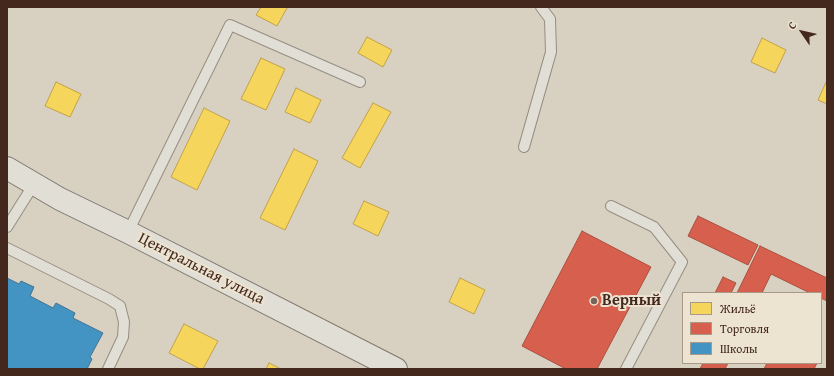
<!DOCTYPE html>
<meta charset="utf-8">
<style>
body{margin:0}
#map{position:relative;width:834px;height:376px;overflow:hidden;background:#d8d1c1;font-family:"Gentium Book Plus",serif}
canvas{display:block}
.frame{position:absolute;inset:0;border:8px solid #44281d;pointer-events:none}
.legend{position:absolute;left:682px;top:292px;width:140px;height:72px;box-sizing:border-box;background:#ece4d0;border:1px solid #a99988;margin:0;padding:5px 7px;list-style:none;font-size:12px;color:#44281d}
.legend li{display:flex;align-items:center;gap:8px;height:20px}
.legend b{width:20px;border:1px solid #a99988}
.north{position:absolute;left:782px;top:12px;width:40px;height:40px;-webkit-text-stroke:3px #ece4d0;paint-order:stroke;rotate:304deg;font-size:11px;font-weight:700;line-height:16px;text-align:center;color:#44281d}
.north::after{content:'';display:block;margin:auto;width:14px;height:18px;background:#44281d;clip-path:polygon(50% 0,100% 100%,50% 72%,0 100%)}
</style>
<div id="map">
<canvas width="834" height="376"></canvas>
<div class="frame"></div>
<ul class="legend">
<li><b style="height:11px;background:#f6d55c"></b>Жильё</li>
<li><b style="height:11px;background:#d6604d"></b>Торговля</li>
<li><b style="height:11px;background:#4393c3"></b>Школы</li>
</ul>
<div class="north">С</div>
</div>
<script>
const ctx = document.querySelector('canvas').getContext('2d');
ctx.lineJoin = 'round';
function paint(path, color) { ctx.fillStyle = color; ctx.fill(path, 'evenodd'); }
const toPath = rows => new Path2D(rows.map(r => 'M' + r).join(''));
function stroke(path, color, width, dash) { ctx.strokeStyle = color; ctx.lineWidth = width; ctx.lineCap = dash ? 'butt' : 'round'; ctx.setLineDash(dash || []); ctx.stroke(path); }
function drawText(font, color, halo, rows, align = 'center') {
  ctx.font = font + ' "Gentium Book Plus",serif'; ctx.lineWidth = 4; ctx.setLineDash([]); ctx.textBaseline = 'middle'; ctx.strokeStyle = halo; ctx.fillStyle = color; for (const [text, x, y, turn = 0] of rows) {
    ctx.save(); ctx.translate(x, y); ctx.rotate((+turn || 0) * Math.PI / 180); ctx.textAlign = isNaN(turn) ? turn : align; if (halo) ctx.strokeText(text, 0, 0); ctx.fillText(text, 0, 0); ctx.restore();
  }
}
const homes = toPath([
 [261,7,285,7,287,8,277,26,256,15,261,7],
 [367,37,392,50,383,67,358,53,367,37],
 [762,38,786,50,775,73,751,62,762,38],
 [261,58,285,69,266,110,241,99,261,58],
 [827,80,827,104,818,100,827,80],
 [56,82,81,94,70,117,45,106,56,82],
 [296,88,321,100,310,123,285,112,296,88],
 [373,103,391,112,360,168,342,158,373,103],
 [204,108,230,121,197,190,171,177,204,108],
 [294,149,318,161,285,230,260,218,294,149],
 [364,201,389,212,378,236,353,224,364,201],
 [460,278,485,290,474,314,449,302,460,278],
 [184,324,218,341,203,369,200,369,169,353,184,324],
 [269,363,281,369,266,369,269,363]
]);
paint(homes, '#f6d55c');
stroke(homes, '#c1a149', 1);
const shops = toPath([
 [698,216,758,245,748,265,688,236,698,216],
 [582,231,651,267,597,369,566,369,522,346,582,231],
 [760,246,827,278,827,301,821,298,821,293,810,293,771,274,762,293,737,293,760,246],
 [723,277,736,283,731,293,715,293,723,277],
 [703,363,728,363,725,369,700,369,703,363],
 [767,363,817,363,814,369,764,369,767,363]
]);
paint(shops, '#d6604d');
stroke(shops, '#aa4f3f', 1);
const schools = toPath([
 [7,278,19,284,21,281,34,287,30,296,53,308,56,303,75,313,73,318,103,333,90,357,92,359,87,369,7,369,7,278]
]);
paint(schools, '#4393c3');
stroke(schools, '#437391', 1);
const service = toPath([
 [524,147,551,52,550,19,541,7],
 [611,206,654,227,682,262,626,369],
 [7,227,34,184],
 [128,232,230,25,360,82],
 [7,248,109,299,120,306,124,322,123,337,108,369]
]);
const secondary = toPath([
 [7,168,60,199,128,232,396,369]
]);
stroke(service, '#958d83', 12);
stroke(secondary, '#7f776e', 24);
stroke(service, '#e1ded5', 10);
stroke(secondary, '#e1ded5', 22);
for (const [x, y, r, color] of [
 [594,301,4,"#786356"]
]) { const dot = new Path2D(); dot.arc(x, y, r, 0, 2 * Math.PI); ctx.fillStyle = color; ctx.fill(dot); stroke(dot, '#ece4d0', 1.5); }
drawText('16px', '#44281d', '#ece4d0', [
 ["Центральная улица",201,269,27]
]);
drawText('bold 16px', '#44281d', '#ece4d0', [
 ["Верный",602,301]
], 'left');
</script>
